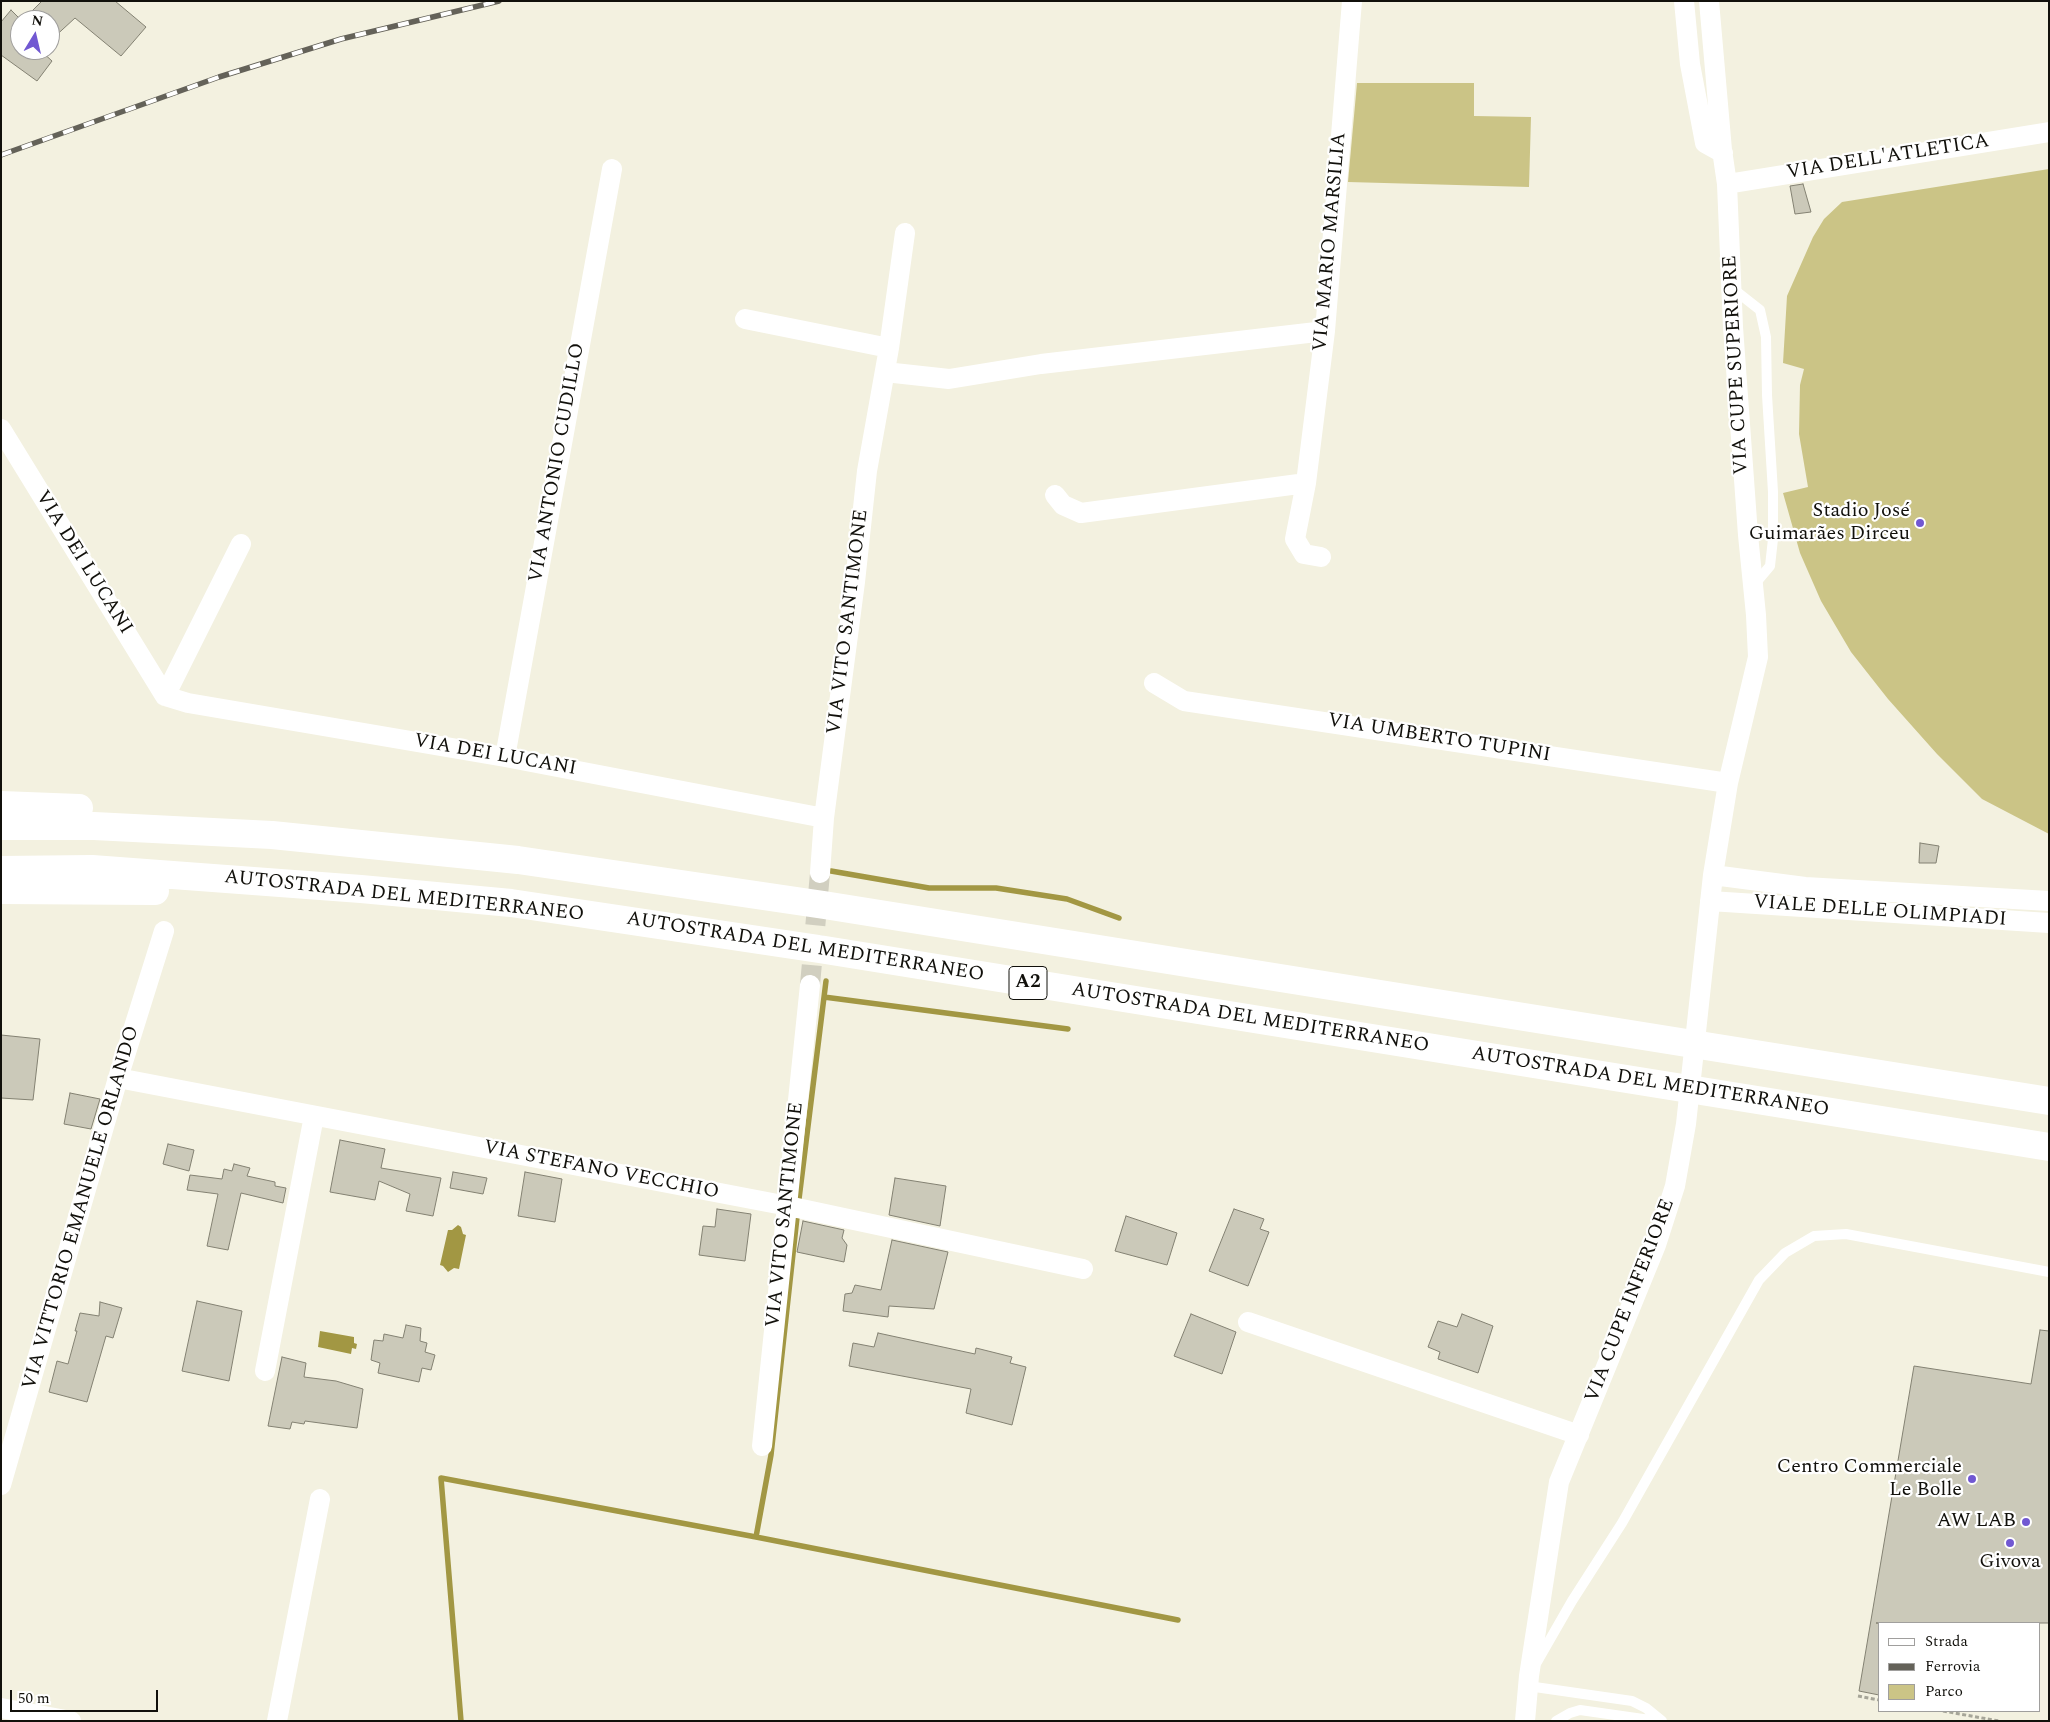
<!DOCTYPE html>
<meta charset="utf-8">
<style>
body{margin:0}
#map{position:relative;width:2050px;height:1722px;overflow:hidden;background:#f3f1e0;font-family:Spectral,serif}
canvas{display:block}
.frame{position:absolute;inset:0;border:2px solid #11100b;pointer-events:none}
.legend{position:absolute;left:1878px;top:1622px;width:162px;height:90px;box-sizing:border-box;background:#fff;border:1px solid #a09f9d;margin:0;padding:6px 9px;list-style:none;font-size:15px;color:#11100b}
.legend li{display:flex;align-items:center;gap:10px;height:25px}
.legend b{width:25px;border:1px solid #a09f9d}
.north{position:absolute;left:10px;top:10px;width:50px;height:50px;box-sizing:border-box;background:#fff;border:1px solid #a09f9d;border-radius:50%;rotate:9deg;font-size:14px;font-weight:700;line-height:20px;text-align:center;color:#11100b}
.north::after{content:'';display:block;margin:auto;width:18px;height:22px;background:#7158d2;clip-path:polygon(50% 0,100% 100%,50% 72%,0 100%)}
.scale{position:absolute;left:10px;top:1690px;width:148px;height:22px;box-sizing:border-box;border:2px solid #11100b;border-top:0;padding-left:6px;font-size:15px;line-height:18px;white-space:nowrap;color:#11100b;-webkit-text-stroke:4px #fff;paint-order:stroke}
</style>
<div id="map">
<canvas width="2050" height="1722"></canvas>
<div class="frame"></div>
<ul class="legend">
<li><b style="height:6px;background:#fff"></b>Strada</li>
<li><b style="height:6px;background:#646259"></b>Ferrovia</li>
<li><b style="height:14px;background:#cbc486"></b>Parco</li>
</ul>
<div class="north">N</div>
<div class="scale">50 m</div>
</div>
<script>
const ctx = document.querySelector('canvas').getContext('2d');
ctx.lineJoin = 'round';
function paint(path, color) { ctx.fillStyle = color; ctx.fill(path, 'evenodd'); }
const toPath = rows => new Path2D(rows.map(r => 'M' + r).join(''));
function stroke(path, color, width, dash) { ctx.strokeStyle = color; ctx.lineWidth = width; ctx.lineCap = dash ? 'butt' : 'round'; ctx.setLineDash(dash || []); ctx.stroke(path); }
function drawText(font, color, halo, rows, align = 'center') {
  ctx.font = font + ' Spectral,serif'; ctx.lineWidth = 4.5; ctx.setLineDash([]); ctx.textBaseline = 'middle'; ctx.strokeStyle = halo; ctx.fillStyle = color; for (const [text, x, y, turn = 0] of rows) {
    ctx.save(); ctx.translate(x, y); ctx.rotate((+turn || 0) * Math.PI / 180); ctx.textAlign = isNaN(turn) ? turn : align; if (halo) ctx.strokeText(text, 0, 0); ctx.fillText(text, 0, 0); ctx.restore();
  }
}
paint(toPath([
 [1357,83,1474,83,1474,116,1531,117,1529,187,1348,182],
 [2049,169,2049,834,1982,799,1937,754,1888,699,1851,652,1821,601,1800,553,1783,493,1808,487,1799,434,1800,385,1804,369,1783,363,1787,296,1813,237,1824,219,1842,202]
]), '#cbc486');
paint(toPath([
 [458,1225,461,1227,463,1234,466,1235,459,1269,454,1268,448,1272,443,1266,440,1265,448,1230,452,1230],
 [320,1331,354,1337,354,1343,357,1344,356,1349,352,1348,351,1354,318,1347]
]), '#a29743');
stroke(toPath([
 [831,871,929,888,996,888,1067,899,1119,918],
 [824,997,1068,1029],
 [756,1537,771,1455,799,1199,826,981],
 [461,1721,441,1478,756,1537,1178,1620]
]), '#a29743', 5.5);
const building = toPath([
 [42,1,115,1,146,27,121,56,75,18,50,41,50,20,23,20,42,1],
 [11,10,20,19,20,50,40,50,52,61,37,81,1,55,1,22,11,10],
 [1803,184,1811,212,1795,214,1790,186,1803,184],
 [1920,843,1939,846,1936,863,1919,863,1920,843],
 [1,1035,40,1039,33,1100,1,1098,1,1035],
 [70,1093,100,1099,91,1129,64,1124,70,1093],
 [340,1140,385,1149,381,1168,441,1178,433,1216,406,1211,410,1194,379,1181,375,1200,330,1192,340,1140],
 [168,1144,194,1150,189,1171,163,1164,168,1144],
 [234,1164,250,1168,247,1176,275,1182,275,1186,286,1188,283,1203,241,1193,228,1250,207,1246,218,1194,187,1190,190,1175,222,1179,224,1169,232,1171,234,1164],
 [453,1172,487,1178,483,1194,450,1188,453,1172],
 [525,1172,562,1179,555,1222,518,1216,525,1172],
 [895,1178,946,1186,940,1226,889,1215,895,1178],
 [717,1209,751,1214,745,1261,699,1255,703,1226,715,1227,717,1209],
 [1234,1209,1264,1219,1260,1229,1269,1232,1248,1286,1209,1271,1234,1209],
 [1126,1216,1177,1233,1167,1265,1115,1251,1126,1216],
 [803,1221,844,1230,842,1238,847,1245,844,1262,797,1252,803,1221],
 [892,1240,948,1252,934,1309,889,1306,888,1317,843,1311,845,1294,852,1293,855,1285,881,1290,892,1240],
 [197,1301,242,1311,229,1381,182,1371,197,1301],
 [100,1302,122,1308,113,1338,106,1336,87,1402,49,1392,57,1361,68,1364,77,1331,75,1331,80,1313,99,1316,100,1302],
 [1191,1314,1236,1332,1222,1374,1174,1356,1191,1314],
 [1462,1314,1493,1326,1478,1373,1438,1359,1440,1352,1428,1347,1438,1321,1457,1327,1462,1314],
 [406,1325,421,1328,420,1341,427,1343,425,1352,435,1355,431,1370,422,1368,419,1382,378,1373,380,1363,371,1360,374,1340,383,1341,384,1334,403,1338,406,1325],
 [2040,1330,2049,1331,2049,1623,1876,1623,1879,1623,1879,1695,1859,1691,1914,1366,2031,1384,2040,1330],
 [878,1333,975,1354,976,1348,1012,1357,1010,1363,1026,1367,1012,1425,966,1413,971,1389,849,1366,853,1343,874,1347,878,1333],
 [282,1357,306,1363,304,1377,336,1381,363,1389,357,1428,305,1421,304,1424,292,1422,290,1429,268,1426,282,1357]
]);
paint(building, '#cbc9b9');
stroke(building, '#838172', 1);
stroke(toPath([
 [810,985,820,873]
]), '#d1cfc0', 20, [20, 10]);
stroke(toPath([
 [1858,1696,1879,1700],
 [1943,1711,1999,1721]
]), '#a6a598', 3, [4, 2.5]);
stroke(toPath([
 [1732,288,1760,310,1766,337,1767,395,1773,492,1773,539,1770,566,1754,585],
 [1537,1662,1572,1601,1622,1523,1759,1280,1785,1253,1814,1236,1846,1234,2049,1272],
 [1528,1686,1632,1701,1646,1708,1662,1721],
 [1556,1721,1570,1713,1580,1710,1657,1721]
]), '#fff', 10);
stroke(toPath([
 [1684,1,1690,64,1705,143,1723,153],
 [1727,184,2049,132],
 [745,319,889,348],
 [885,372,949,379,1041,364,1325,331],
 [1,429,165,696,188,703,505,757,824,818],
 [1055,495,1063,505,1081,513,1306,483],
 [1321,557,1304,554,1295,539,1306,483,1325,331,1352,1],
 [1154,683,1184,701,1728,783],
 [165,696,241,544],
 [505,757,612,169],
 [820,873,824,818,855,582,867,471,889,348,905,233],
 [1713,875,1805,887,2049,901],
 [1710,901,2049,923],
 [118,1078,788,1206,1083,1269],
 [1248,1322,1579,1435],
 [265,1371,314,1116],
 [762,1446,810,985],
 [1,1485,118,1078,164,931],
 [1,1708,71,1721],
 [277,1721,320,1499],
 [1525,1721,1529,1676,1559,1482,1656,1245,1675,1186,1686,1124,1713,875,1728,783,1758,657,1756,615,1748,535,1733,327,1727,184,1722,150,1709,1]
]), '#fff', 20);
stroke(toPath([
 [1,805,79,808],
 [1,826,94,826,272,835,518,860,824,905,2049,1101],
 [1,870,92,869,361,889,511,903,819,949,2049,1147],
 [1,890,155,891]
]), '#fff', 28);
const rail = toPath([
 [1,155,219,77,341,39,499,1]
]);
stroke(rail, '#646259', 5.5);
stroke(rail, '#fff', 4, [11]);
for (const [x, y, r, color] of [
 [1920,523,5,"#7158d2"],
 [1972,1479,5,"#7158d2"],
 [2026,1522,5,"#7158d2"],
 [2010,1543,5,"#7158d2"]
]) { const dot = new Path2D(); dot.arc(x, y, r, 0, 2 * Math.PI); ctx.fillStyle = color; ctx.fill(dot); stroke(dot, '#fff', 2); }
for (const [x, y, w] of [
 [1028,983,38]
]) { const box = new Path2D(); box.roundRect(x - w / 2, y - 16.5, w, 33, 4); ctx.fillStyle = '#fff'; ctx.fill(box); stroke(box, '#11100b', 1); }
drawText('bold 19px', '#11100b', null, [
 ["A2",1028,983]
]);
drawText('20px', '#11100b', '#fff', [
 ["VIA DELL'ATLETICA",1888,158,-9],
 ["VIA MARIO MARSILIA",1331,242,-85],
 ["VIA CUPE SUPERIORE",1737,365,-93],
 ["VIA ANTONIO CUDILLO",558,463,-80],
 ["VIA DEI LUCANI",83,563,58],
 ["VIA VITO SANTIMONE",849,622,-83],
 ["VIA UMBERTO TUPINI",1439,739,9],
 ["VIA DEI LUCANI",495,756,10],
 ["AUTOSTRADA DEL MEDITERRANEO",404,897,6],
 ["VIALE DELLE OLIMPIADI",1880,912,4],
 ["AUTOSTRADA DEL MEDITERRANEO",805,948,9],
 ["AUTOSTRADA DEL MEDITERRANEO",1250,1019,9],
 ["AUTOSTRADA DEL MEDITERRANEO",1650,1083,9],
 ["VIA STEFANO VECCHIO",601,1171,11],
 ["VIA VITTORIO EMANUELE ORLANDO",82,1208,-74],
 ["VIA VITO SANTIMONE",786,1215,-84],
 ["VIA CUPE INFERIORE",1631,1301,-69]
]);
drawText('20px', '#11100b', '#fff', [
 ["Stadio José",1910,512],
 ["Guimarães Dirceu",1910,535],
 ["Centro Commerciale",1962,1468],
 ["Le Bolle",1962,1491],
 ["AW LAB",2016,1522],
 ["Givova",2010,1563,"center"]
], 'right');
</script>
